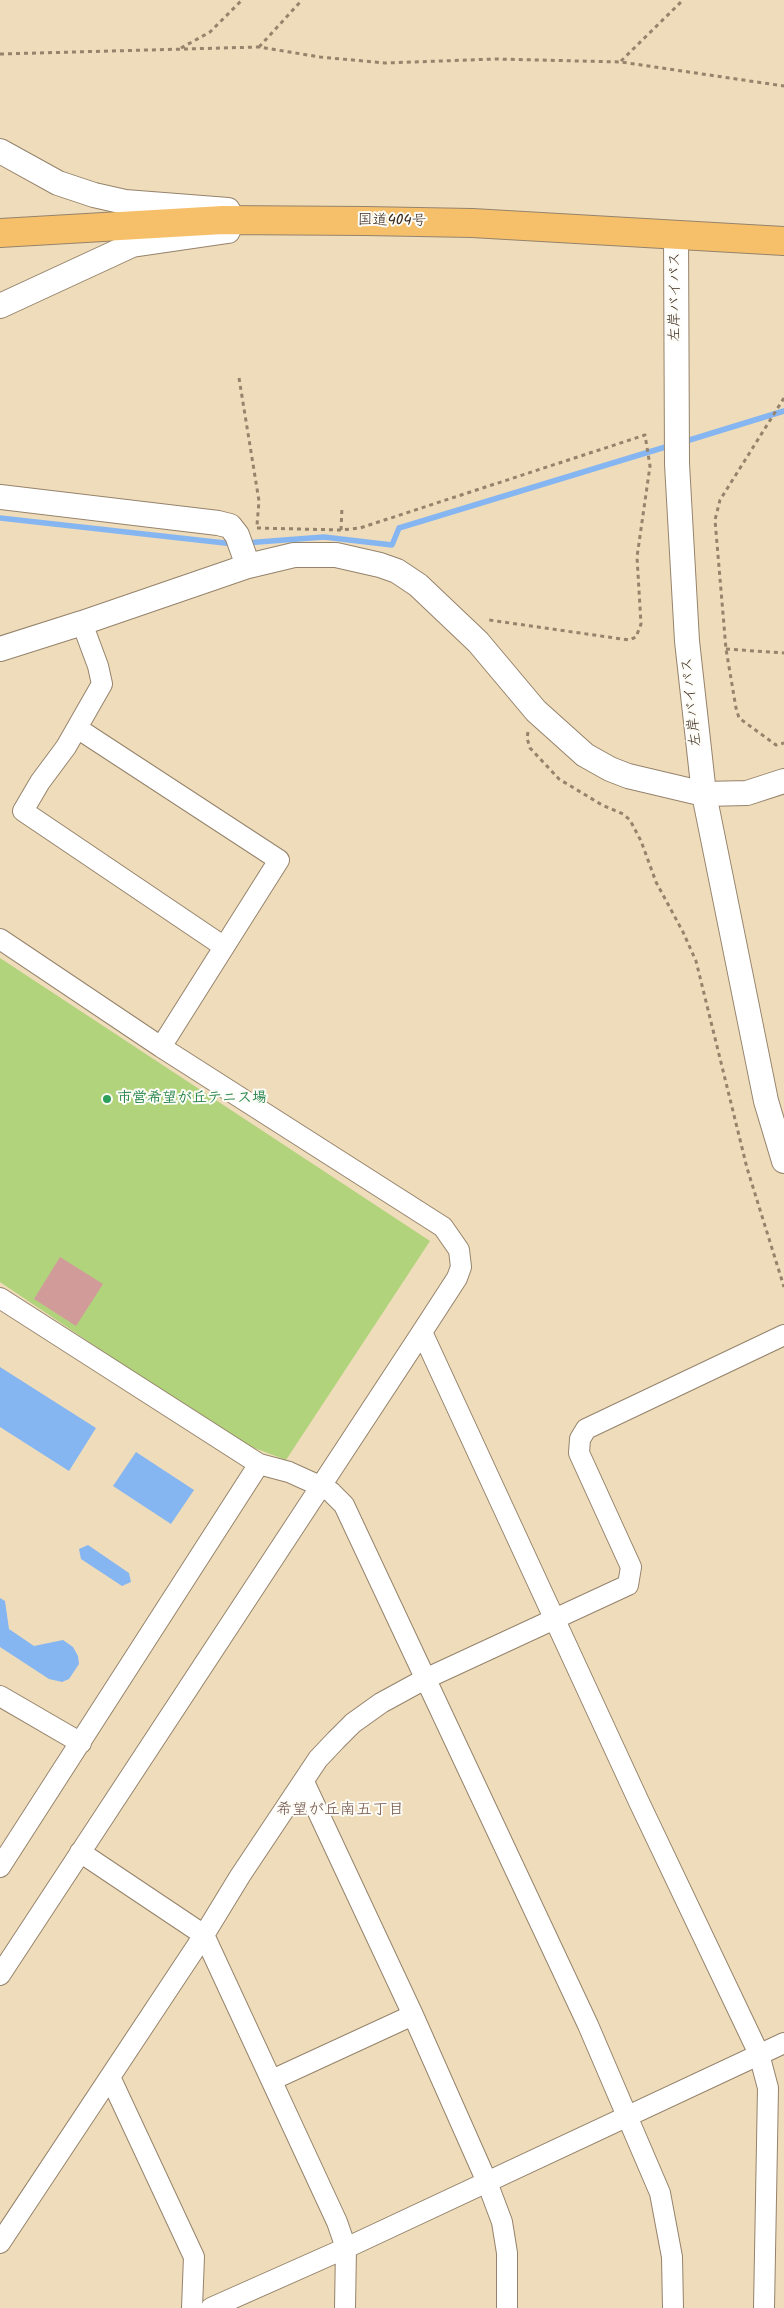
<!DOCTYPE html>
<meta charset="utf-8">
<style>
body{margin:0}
canvas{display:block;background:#efdcba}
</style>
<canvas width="784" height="2308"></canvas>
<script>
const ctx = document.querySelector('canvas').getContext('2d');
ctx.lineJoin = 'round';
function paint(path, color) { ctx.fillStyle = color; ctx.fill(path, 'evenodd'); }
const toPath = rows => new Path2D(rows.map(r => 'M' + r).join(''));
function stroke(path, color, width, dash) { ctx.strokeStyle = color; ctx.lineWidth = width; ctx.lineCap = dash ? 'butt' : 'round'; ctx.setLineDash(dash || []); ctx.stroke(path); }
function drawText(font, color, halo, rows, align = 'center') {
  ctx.font = font + ' Kalam,"Klee One",sans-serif'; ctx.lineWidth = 4; ctx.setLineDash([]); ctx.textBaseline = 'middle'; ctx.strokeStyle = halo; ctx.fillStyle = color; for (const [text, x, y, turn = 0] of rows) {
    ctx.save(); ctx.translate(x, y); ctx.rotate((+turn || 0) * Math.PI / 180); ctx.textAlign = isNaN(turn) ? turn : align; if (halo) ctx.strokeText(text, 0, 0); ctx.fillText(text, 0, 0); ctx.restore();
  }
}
paint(toPath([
 [0,958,430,1241,286,1460,236,1441,0,1282]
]), '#b1d37c');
paint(toPath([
 [0,1367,96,1428,69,1471,0,1427],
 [136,1452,194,1490,171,1524,113,1486],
 [88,1545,129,1573,131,1582,122,1586,81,1559,79,1549],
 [0,1598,5,1601,9,1629,34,1646,63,1640,73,1647,78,1656,79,1664,69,1679,62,1682,49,1679,0,1647]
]), '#86b6f1');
stroke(toPath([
 [683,442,784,411],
 [0,518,234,544],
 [245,543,324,537,392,545,399,528,672,445]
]), '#86b6f1', 5.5);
paint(toPath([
 [60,1257,103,1284,76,1326,34,1299]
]), '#d19b99');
const minor = toPath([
 [82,623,98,666,102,684,66,747,40,782,23,811,223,946],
 [77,728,279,860,161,1047],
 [0,939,161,1047,443,1227,459,1250,461,1267,457,1278,422,1332,0,1975],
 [0,1298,259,1464,289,1472,320,1486,331,1492,344,1505,588,2025,660,2193,672,2257,673,2308],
 [422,1332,639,1802,759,2054,768,2088,764,2308],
 [0,1696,81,1743],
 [304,1782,413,2015,487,2182,502,2222,507,2253,507,2308],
 [80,1852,204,1935,337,2222,346,2248,345,2308],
 [0,1867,259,1464],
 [110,2077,194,2257,192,2308],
 [272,2080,413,2015],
 [0,2243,204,1935,240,1876,318,1759,336,1740,353,1723,381,1703,425,1679,628,1585,631,1567,579,1453,580,1439,586,1429,784,1335],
 [211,2308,346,2248,784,2043]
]);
const tertiary = toPath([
 [0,151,58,183,94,195,125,202,228,210],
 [676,233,677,464,687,641,704,794,766,1101,784,1161],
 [0,306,132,245,228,231],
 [0,497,218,523,230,526,237,535,248,566],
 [0,649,82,623,248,566,294,555,336,555,380,565,397,571,418,585,478,642,536,711,585,755,610,769,628,776,704,794,747,793,784,781]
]);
const trunk = toPath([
 [0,233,223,220,365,221,472,223,784,241]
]);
stroke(minor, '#95836c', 22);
stroke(tertiary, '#95836c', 26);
stroke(trunk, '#95836c', 30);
stroke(toPath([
 [259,47,302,0],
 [181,48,210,32,242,0],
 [0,54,259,47,320,57,385,63,496,59,621,62,784,86],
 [621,61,683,0],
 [239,378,259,501,257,525],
 [784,398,720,500,715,520,726,649,736,708,739,718,776,745,784,743],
 [257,528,341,530,360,528,645,435,650,466,637,557,641,624,636,637,629,640,489,620,486,622],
 [341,530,342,507],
 [726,649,784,653],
 [528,732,527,738,530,748,559,779,602,805,623,814,630,820,641,841,656,882,683,932,696,961,747,1168,784,1287]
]), '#95836c', 3, [4, 4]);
stroke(minor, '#fff', 20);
stroke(tertiary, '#fff', 24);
stroke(trunk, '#f6c06b', 28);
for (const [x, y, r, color] of [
 [107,1099,5,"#2e9e5b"]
]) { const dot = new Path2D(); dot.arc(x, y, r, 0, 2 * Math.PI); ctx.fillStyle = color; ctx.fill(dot); stroke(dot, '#fdfcf7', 2); }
drawText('15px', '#3b2a1e', '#fdfcf7', [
 ["国道404号",392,222,1],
 ["左岸バイパス",676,297,-90],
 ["左岸バイパス",693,702,-96]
]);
drawText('bold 15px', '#27864d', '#fdfcf7', [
 ["市営希望が丘テニス場",117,1099]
], 'left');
drawText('16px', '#705249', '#fdfcf7', [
 ["希望が丘南五丁目",340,1811]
]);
</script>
